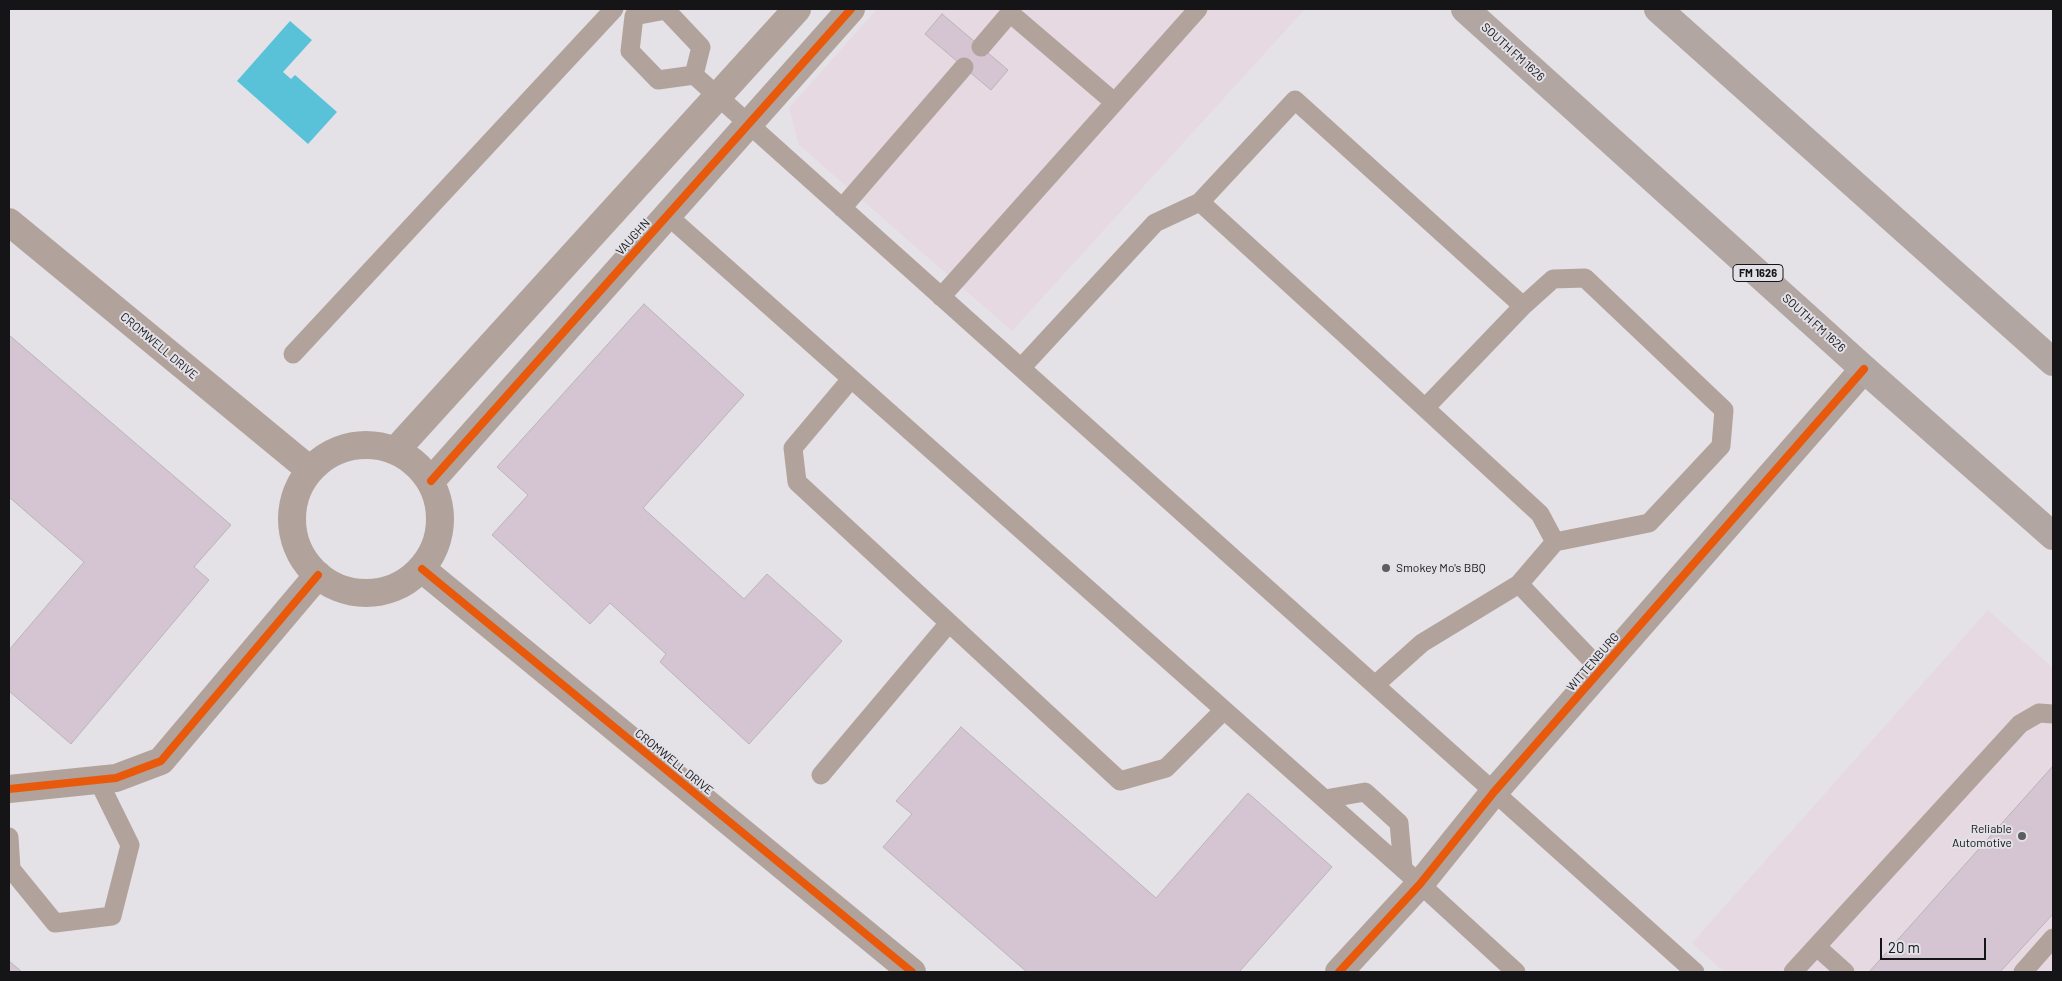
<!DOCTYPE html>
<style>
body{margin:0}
#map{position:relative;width:2062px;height:981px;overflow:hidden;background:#e4e2e7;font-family:Barlow,sans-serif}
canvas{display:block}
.frame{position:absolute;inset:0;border:10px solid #151416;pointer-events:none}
.scale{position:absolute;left:1880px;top:938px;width:106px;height:22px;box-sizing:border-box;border:2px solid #151416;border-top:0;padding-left:6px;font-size:15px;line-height:18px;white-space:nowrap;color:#151416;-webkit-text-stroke:4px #e3e1e8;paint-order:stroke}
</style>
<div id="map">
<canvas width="2062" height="981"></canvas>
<div class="frame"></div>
<div class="scale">20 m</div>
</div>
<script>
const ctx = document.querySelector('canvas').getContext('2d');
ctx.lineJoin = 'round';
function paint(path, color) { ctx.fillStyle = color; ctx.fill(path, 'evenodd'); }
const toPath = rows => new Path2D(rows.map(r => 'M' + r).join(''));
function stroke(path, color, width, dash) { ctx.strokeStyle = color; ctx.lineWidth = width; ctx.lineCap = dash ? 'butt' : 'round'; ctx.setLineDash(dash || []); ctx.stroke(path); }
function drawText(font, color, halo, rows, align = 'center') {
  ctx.font = font + ' Barlow,sans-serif'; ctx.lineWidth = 4; ctx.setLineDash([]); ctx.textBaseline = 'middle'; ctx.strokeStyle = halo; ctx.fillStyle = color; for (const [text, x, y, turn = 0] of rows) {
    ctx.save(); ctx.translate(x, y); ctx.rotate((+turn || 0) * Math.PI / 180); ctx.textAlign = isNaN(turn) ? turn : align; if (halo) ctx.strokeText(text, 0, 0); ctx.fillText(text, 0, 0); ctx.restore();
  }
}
paint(toPath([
 [877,9,1305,9,1012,331,799,145,789,108],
 [1988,610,2053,668,2053,972,1724,972,1692,943]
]), '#e6d9e2');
paint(toPath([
 [290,21,312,40,283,72,291,79,295,75,337,112,308,144,237,81]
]), '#59c2d8');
const building = toPath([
 [942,14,1008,70,991,90,925,34,942,14],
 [644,304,744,395,643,508,744,599,767,574,842,641,749,744,660,662,666,654,610,603,590,624,492,535,528,495,497,467,644,304],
 [9,335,231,525,194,567,209,580,71,744,9,691,9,650,84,562,9,497,9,335],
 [961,727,1156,898,1248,793,1332,867,1239,972,1027,972,883,847,912,814,896,801,961,727],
 [2053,766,2053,914,2000,972,1869,972,2053,766],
 [9,961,22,972,9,972,9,961]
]);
paint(building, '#d5c5d3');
stroke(building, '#b7b5b8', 1);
stroke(toPath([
 [634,16,630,51,658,80,694,75,1695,972],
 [634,16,666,10,701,47,694,75],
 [981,47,1010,13,1114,102],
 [842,208,964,67],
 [667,215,1420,884,1516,972],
 [941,297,1198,9],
 [1523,306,1553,279,1585,278,1724,410,1721,446,1649,523,1555,542],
 [293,354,614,9],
 [1021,368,1155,223,1200,202],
 [851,379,793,448,797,482,1120,781,1166,768,1224,710],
 [1425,408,1523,306,1295,100,1200,202,1349,338,1540,514,1555,542,1519,584,1601,670],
 [1375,685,1422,643,1519,584],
 [821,775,949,623],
 [1325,799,1365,792,1399,823,1403,868],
 [9,837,11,869,55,923,112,916,130,845,98,780],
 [1817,947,1845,972],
 [1793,972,2020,724,2039,713,2053,714],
 [2023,972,2053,938]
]), '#b1a39b', 19);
stroke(toPath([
 [9,222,310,470],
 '292 519a74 74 0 1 1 148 0a74 74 0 1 1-148 0Z',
 [396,450,797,9],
 [431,481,851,9],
 [422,569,912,972],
 [9,789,116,778,161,761,318,575],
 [1339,972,1420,884,1494,792,1864,369]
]), '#b1a39b', 28);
stroke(toPath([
 [1465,9,1864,369,2053,536],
 [1658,9,2053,362]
]), '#b1a6a1', 28);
stroke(toPath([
 [431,481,851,9],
 [422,569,912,972],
 [9,789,116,778,161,761,318,575],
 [1339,972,1420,884,1494,792,1864,369]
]), '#e8590c', 8);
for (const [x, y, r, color] of [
 [1386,568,5,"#5d5c5f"],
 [2022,836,5,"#5d5c5f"]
]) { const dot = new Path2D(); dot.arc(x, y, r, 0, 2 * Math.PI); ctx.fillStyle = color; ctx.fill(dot); stroke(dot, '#e3e1e8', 2); }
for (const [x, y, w] of [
 [1758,273,50]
]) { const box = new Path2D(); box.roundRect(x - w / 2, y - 8.5, w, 17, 4); ctx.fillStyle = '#e3e1e8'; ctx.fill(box); stroke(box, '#151416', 1); }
drawText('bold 11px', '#151416', null, [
 ["FM 1626",1758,273]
]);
drawText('12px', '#151416', '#e3e1e8', [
 ["SOUTH FM 1626",1513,52,42],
 ["VAUGHN",633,237,-48],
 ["SOUTH FM 1626",1814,323,42],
 ["CROMWELL DRIVE",159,346,40],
 ["WITTENBURG",1593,662,-49],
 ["CROMWELL DRIVE",674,762,39]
]);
drawText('12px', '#151416', '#e3e1e8', [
 ["Smokey Mo's BBQ",1396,568],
 ["Reliable",2012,829,"right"],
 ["Automotive",2012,843,"right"]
], 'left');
</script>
